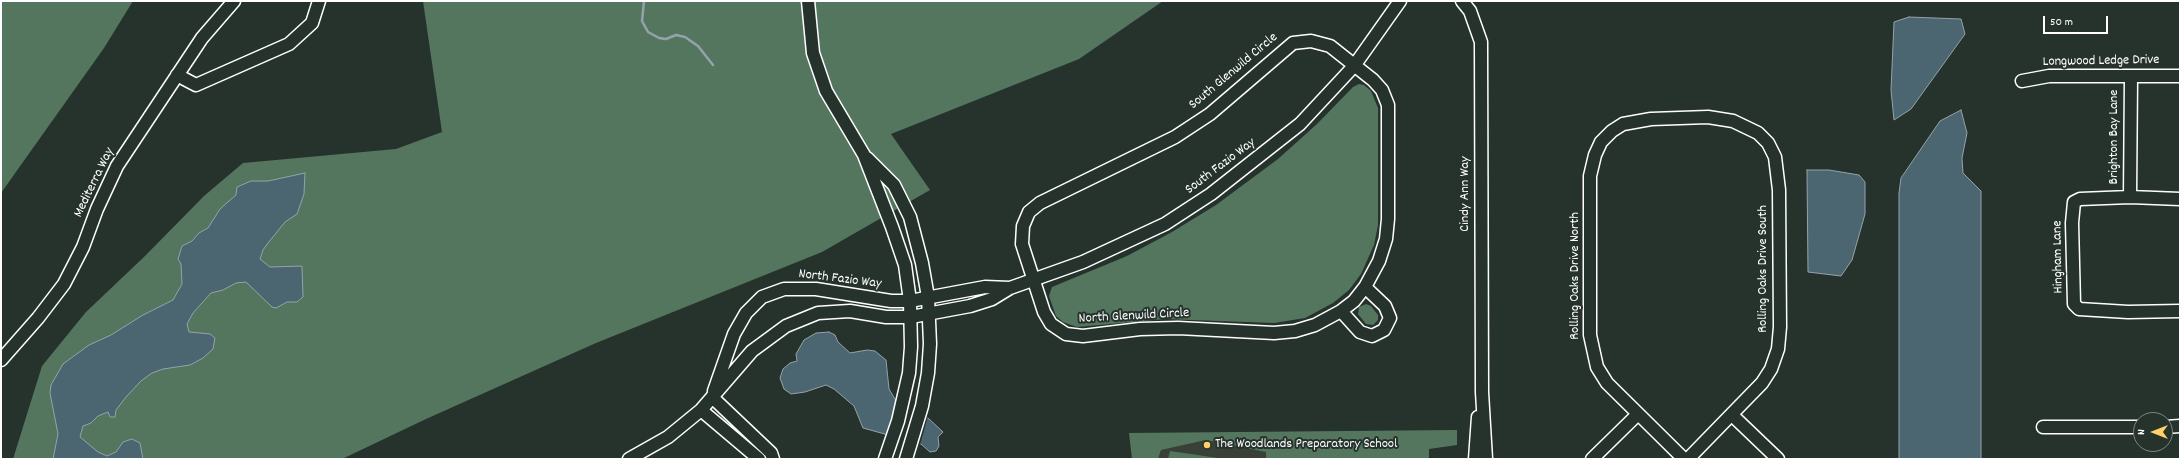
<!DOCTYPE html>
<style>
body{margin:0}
#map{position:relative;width:2181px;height:460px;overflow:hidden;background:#26332d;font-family:Dekko,sans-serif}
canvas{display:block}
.frame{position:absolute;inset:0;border:2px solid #fff;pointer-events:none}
.north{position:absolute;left:2133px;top:412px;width:40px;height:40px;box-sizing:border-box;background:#26332d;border:1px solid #7d8581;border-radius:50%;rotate:270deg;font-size:11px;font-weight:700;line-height:16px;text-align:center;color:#fff}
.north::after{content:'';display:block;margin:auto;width:14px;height:18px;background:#ffd166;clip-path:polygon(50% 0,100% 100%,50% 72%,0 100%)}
.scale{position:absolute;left:2043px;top:16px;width:65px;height:18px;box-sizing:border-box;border:2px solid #fff;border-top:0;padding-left:5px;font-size:12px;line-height:14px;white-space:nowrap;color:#fff;-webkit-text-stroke:3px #26332d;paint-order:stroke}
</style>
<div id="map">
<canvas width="2181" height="460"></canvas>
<div class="frame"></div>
<div class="north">N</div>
<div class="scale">50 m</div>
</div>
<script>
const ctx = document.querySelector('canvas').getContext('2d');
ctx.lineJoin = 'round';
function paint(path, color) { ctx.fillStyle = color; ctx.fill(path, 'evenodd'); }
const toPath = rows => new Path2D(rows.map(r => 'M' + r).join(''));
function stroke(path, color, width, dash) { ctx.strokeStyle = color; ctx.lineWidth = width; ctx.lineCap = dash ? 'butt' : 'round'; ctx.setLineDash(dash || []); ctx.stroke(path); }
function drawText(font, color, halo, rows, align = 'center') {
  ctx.font = font + ' Dekko,sans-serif'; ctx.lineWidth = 4; ctx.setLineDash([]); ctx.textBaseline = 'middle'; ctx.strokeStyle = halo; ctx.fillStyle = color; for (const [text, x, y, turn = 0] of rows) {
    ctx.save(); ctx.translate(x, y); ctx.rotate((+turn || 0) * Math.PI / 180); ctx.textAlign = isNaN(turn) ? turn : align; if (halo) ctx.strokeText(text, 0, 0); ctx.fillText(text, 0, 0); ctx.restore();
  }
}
paint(toPath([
 [1206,440,1267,452,1266,459,1158,459,1161,450]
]), '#394037');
paint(toPath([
 [1,1,133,1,104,48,1,193],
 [423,1,1163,1,1079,59,891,134,930,190,822,252,596,343,426,419,342,459,13,459,42,366,86,312,145,256,204,196,243,163,396,149,442,132],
 [1359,84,1364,85,1371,91,1378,108,1378,225,1374,245,1361,274,1349,290,1333,303,1305,318,1274,323,1165,319,1077,327,1063,322,1056,316,1049,296,1052,287,1127,256,1172,232,1216,205,1278,159,1317,124,1353,87],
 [1366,304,1371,306,1378,315,1378,320,1373,325,1366,324,1358,314,1359,307],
 [1457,430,1457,445,1429,449,1429,459,1266,459,1266,452,1206,440,1161,450,1158,459,1132,459,1129,433],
 [1170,451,1225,459,1168,459]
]), '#54765f');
const water = toPath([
 [1909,17,1961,19,1965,34,1911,109,1894,120,1891,90,1894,22,1909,17],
 [1961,110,1967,133,1962,158,1963,173,1981,191,1981,459,1899,459,1899,193,1901,178,1940,121,1961,110],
 [1807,170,1829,170,1859,175,1865,182,1865,214,1852,260,1841,276,1808,272,1807,170],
 [305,173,304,194,297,214,285,222,268,243,263,250,260,259,270,267,302,266,303,297,297,302,287,302,276,308,272,307,246,282,236,283,223,290,211,293,193,313,187,324,189,332,210,334,215,338,213,349,203,358,190,365,163,369,152,373,141,381,126,397,116,410,115,417,110,417,108,412,98,416,91,423,83,426,80,437,98,452,107,456,116,452,123,442,132,439,140,443,143,459,53,459,58,434,50,393,51,385,63,364,89,345,111,335,143,315,173,300,182,284,181,264,178,259,182,246,192,241,199,233,208,228,220,209,236,195,237,187,251,181,268,181,305,173],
 [829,332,835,335,838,342,850,353,867,350,875,351,886,360,889,389,896,401,928,418,943,432,938,437,939,446,936,451,930,452,921,444,863,428,854,406,834,389,826,385,805,392,791,394,784,389,780,378,783,369,790,363,797,361,796,354,804,340,816,333,829,332]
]);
paint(water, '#4c6671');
stroke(water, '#94a3aa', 1);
paint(toPath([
 [897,398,928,416,920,445,886,436]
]), '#26332d');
stroke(toPath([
 [644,1,642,21,648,32,659,38,666,39,676,35,685,37,698,46,713,65]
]), '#94a3aa', 2.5);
const minor = toPath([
 [808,1,813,53,826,91,864,155,892,227,905,265,910,301,911,347,909,373,898,421,885,459],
 [1462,1,1470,11,1481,42,1482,392,1486,459],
 [1311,41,1330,46,1373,80,1382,90,1388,105,1388,219,1386,239,1379,261,1365,287,1354,301,1341,311,1315,325,1295,331,1274,333,1178,328,1140,329,1083,336,1066,334,1051,324,1044,312,1022,244,1023,226,1029,212,1040,203,1175,137,1210,114,1293,43,1311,41],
 [177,75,196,85,289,44,312,23,319,1],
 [2022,81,2049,76,2180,76],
 [867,158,894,185,910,217,922,263,928,297,930,344,928,373,922,406,906,459],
 [2130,197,2131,77],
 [2180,199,2130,197,2080,199,2074,202,2072,223,2074,304,2079,309,2128,312,2180,311],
 [1341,311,1360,332,1372,336,1384,330,1390,318,1385,306,1365,287],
 [1,360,38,318,64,284,83,247,97,209,117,166,202,38,234,1],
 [714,391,734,334,746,313,762,297,784,289,816,289,891,301,910,301,985,287,1010,288],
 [712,397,771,453,773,459],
 [701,410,759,459],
 [1732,415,1778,459],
 [2043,427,2141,427],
 [2165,427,2180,426],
 [629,459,668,437,701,410,752,351,786,326,818,313,850,311,886,317,911,317,970,306,992,299,1010,288,1083,262,1165,224,1211,194,1300,124,1354,66,1400,1],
 [1475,459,1478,417],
 [1592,459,1638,414],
 [1684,459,1607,383,1597,367,1590,335,1590,176,1595,155,1601,142,1612,131,1623,124,1651,119,1708,117,1733,121,1758,133,1768,143,1775,157,1779,190,1780,327,1778,349,1771,369,1762,383,1688,459]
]);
stroke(minor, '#fff', 15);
stroke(minor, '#26332d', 12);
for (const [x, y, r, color] of [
 [1207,445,4,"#ffd166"]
]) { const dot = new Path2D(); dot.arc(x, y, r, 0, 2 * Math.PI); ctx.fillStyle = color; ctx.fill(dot); stroke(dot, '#26332d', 1.5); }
drawText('14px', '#fff', '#26332d', [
 ["Longwood Ledge Drive",2101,62,-1],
 ["South Glenwild Circle",1234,72,-40],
 ["Brighton Bay Lane",2115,137,-90],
 ["South Fazio Way",1221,167,-37],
 ["Mediterra Way",95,183,-64],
 ["Cindy Ann Way",1466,194,-90],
 ["Hingham Lane",2059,257,-91],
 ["Rolling Oaks Drive South",1764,269,-90],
 ["Rolling Oaks Drive North",1576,276,-90],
 ["North Fazio Way",840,280,7],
 ["North Glenwild Circle",1134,317,-3]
]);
drawText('14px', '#fff', '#26332d', [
 ["The Woodlands Preparatory School",1215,445]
], 'left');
</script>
